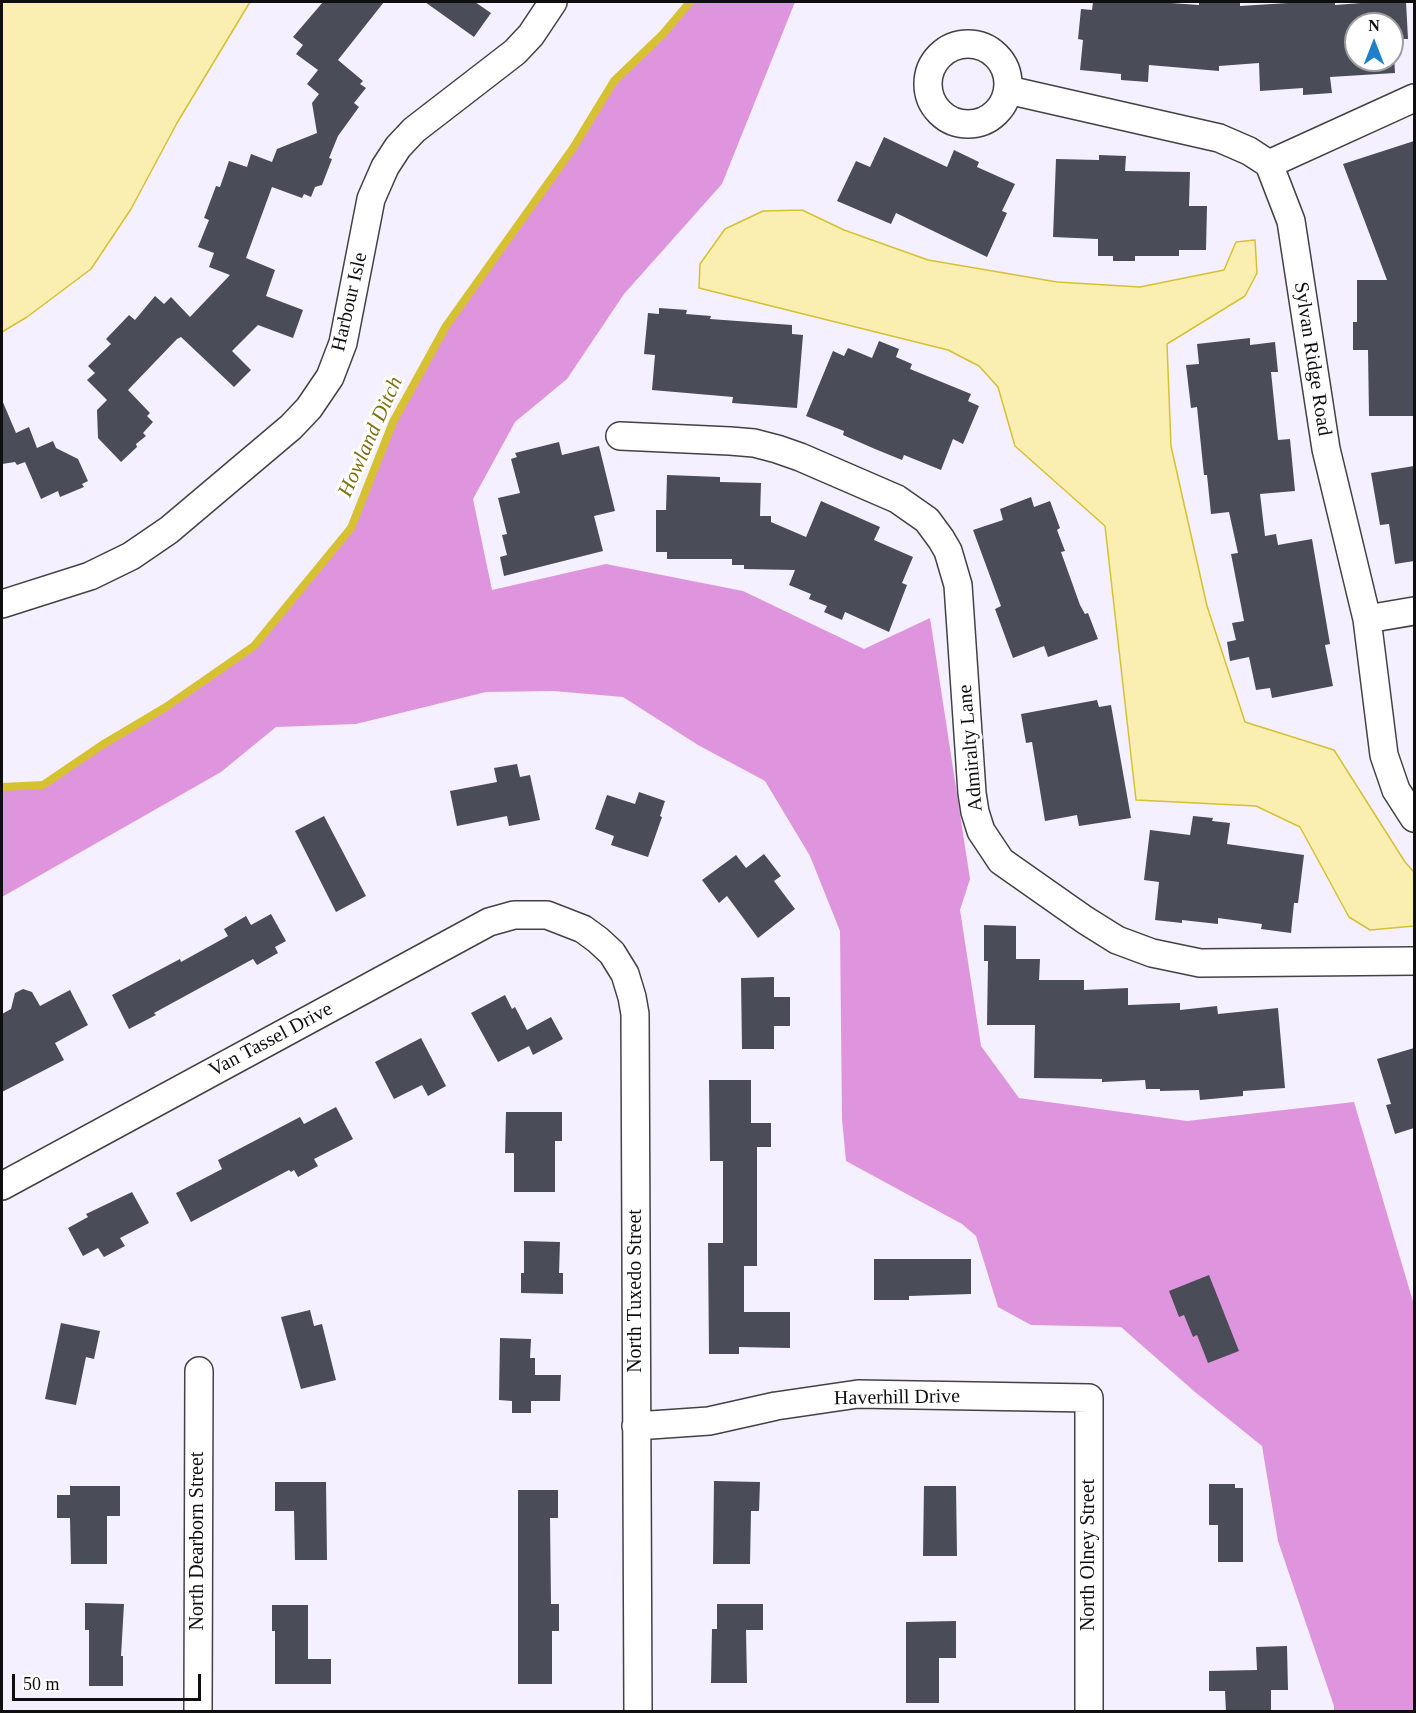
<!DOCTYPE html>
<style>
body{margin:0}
#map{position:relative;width:1416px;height:1713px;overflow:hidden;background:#f4f0ff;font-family:"Times New Roman",serif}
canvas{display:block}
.frame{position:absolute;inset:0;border:3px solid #0f0f0f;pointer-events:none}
.north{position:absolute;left:1344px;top:12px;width:60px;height:60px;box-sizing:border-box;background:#fff;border:2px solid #9f9f9f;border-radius:50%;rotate:0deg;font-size:16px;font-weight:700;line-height:24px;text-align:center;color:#0f0f0f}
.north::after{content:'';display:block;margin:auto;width:21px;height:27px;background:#1d80c9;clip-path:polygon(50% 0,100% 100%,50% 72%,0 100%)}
.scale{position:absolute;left:12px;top:1674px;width:189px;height:27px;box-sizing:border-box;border:3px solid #0f0f0f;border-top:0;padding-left:8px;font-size:18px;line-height:21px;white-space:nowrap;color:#0f0f0f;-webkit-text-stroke:4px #fff;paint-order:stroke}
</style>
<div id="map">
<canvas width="1416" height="1713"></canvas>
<div class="frame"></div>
<div class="north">N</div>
<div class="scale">50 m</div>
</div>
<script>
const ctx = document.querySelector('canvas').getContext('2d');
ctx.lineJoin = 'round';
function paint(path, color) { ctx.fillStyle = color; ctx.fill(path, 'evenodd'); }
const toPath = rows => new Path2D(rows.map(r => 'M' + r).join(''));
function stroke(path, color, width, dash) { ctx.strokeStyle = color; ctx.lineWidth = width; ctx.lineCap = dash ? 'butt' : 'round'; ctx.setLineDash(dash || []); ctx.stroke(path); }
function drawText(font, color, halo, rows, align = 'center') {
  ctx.font = font + ' "Times New Roman",serif'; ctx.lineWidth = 6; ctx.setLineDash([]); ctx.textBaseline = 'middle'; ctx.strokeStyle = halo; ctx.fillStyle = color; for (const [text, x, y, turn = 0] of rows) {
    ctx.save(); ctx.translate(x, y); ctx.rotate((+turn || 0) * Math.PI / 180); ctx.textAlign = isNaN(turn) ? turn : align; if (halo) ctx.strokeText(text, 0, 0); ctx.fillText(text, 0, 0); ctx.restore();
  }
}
paint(toPath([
 [690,2,795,2,722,184,624,294,567,379,515,422,473,499,492,590,606,564,743,591,864,649,930,618,970,879,960,910,981,1046,1019,1098,1187,1121,1354,1102,1414,1305,1414,1711,1334,1711,1334,1706,1278,1541,1262,1446,1195,1392,1121,1327,1031,1325,998,1307,976,1236,962,1224,846,1161,842,1119,840,931,810,856,765,781,698,745,623,697,553,691,486,692,356,724,276,727,221,772,2,897,2,787,43,785,102,745,166,707,254,646,351,528,393,422,446,326,573,148,614,81,662,35]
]), '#df95dd');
const water = toPath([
 [2,2,250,2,177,123,131,209,91,269,27,317,2,332,2,2],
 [802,210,844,230,928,260,1057,282,1140,287,1224,270,1236,242,1255,240,1257,273,1245,296,1167,344,1171,446,1207,606,1245,722,1334,750,1405,862,1414,872,1414,926,1370,930,1349,917,1300,827,1256,806,1136,800,1105,526,1015,446,998,387,979,366,948,350,699,288,700,264,725,229,763,211,802,210]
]);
paint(water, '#faefb1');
stroke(water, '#d6c133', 1.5);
stroke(toPath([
 [2,787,43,785,102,745,166,707,254,646,351,528,393,422,446,326,573,148,614,81,662,35,690,2]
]), '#d6c133', 8);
paint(toPath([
 [323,2,384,2,338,60,363,81,360,84,366,88,354,103,359,107,338,136,329,158,332,159,322,185,315,187,311,197,304,194,302,198,272,187,246,258,275,270,266,296,303,310,293,338,258,325,232,351,251,370,234,387,181,337,177,339,128,390,150,413,147,416,153,422,143,433,146,436,136,444,137,447,121,462,98,438,97,410,107,400,87,380,95,373,88,366,111,344,106,339,129,315,135,320,155,296,164,304,171,297,190,317,230,275,209,267,214,253,198,247,209,220,204,218,216,186,220,187,229,161,247,167,251,154,272,162,277,149,317,133,312,103,319,94,307,84,318,70,296,54,303,45,293,37],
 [425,2,475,2,491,13,474,37],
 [1093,2,1157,2,1199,5,1199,2,1240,2,1240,6,1304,2,1335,2,1335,5,1374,2,1406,2,1408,39,1393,39,1395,73,1330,77,1332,93,1303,95,1303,88,1260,91,1259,63,1219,66,1219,71,1149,65,1148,82,1121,80,1121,74,1080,70,1083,40,1078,39,1081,9,1092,10],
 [1356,24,1392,24,1392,60,1356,60],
 [884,137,947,167,954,150,979,162,977,167,1015,184,1002,211,1007,213,987,257,896,213,891,224,837,201,856,161,870,167],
 [1414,141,1414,416,1369,416,1368,350,1353,350,1353,322,1357,322,1357,280,1387,280,1343,164],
 [1099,155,1126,156,1125,171,1190,172,1189,206,1207,206,1206,250,1179,250,1179,256,1135,256,1135,261,1113,261,1113,256,1098,256,1098,239,1053,237,1056,159,1099,160],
 [659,308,687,310,686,314,711,316,710,319,792,325,792,334,803,335,797,408,732,403,733,397,652,390,655,355,644,354,648,313,659,314],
 [1250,338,1250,345,1275,342,1278,372,1271,372,1278,440,1290,439,1295,491,1260,494,1265,536,1276,534,1278,545,1312,539,1330,644,1325,645,1333,686,1272,698,1270,688,1256,690,1249,657,1230,661,1227,642,1236,640,1232,623,1244,621,1231,554,1238,553,1229,512,1211,514,1207,475,1204,475,1197,407,1191,408,1186,365,1199,364,1197,344],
 [879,341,899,349,896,357,912,364,910,369,971,394,968,401,979,406,963,444,953,439,941,470,904,455,902,460,875,449,843,435,844,431,806,416,833,351,844,356,848,348,872,358],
 [2,400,16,433,29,427,37,448,53,441,56,448,78,459,88,481,82,484,84,487,60,497,58,491,41,499,25,462,17,465,15,462,2,464],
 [559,442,562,455,599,446,615,511,594,516,603,551,504,576,500,557,507,555,502,535,507,534,498,498,520,493,511,459,517,457,515,453],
 [1414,466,1414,561,1395,564,1389,524,1380,525,1371,473],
 [667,475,720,477,720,482,761,483,760,516,771,516,771,522,806,537,821,501,880,527,874,540,913,557,902,583,907,585,889,632,845,612,842,620,824,612,827,606,809,599,811,594,789,585,795,570,744,569,744,565,732,565,732,559,667,559,667,552,656,552,656,510,666,510],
 [1031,497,1034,507,1050,501,1060,528,1057,530,1065,551,1061,552,1080,605,1085,614,1088,613,1098,639,1048,657,1044,646,1013,658,995,609,1001,606,973,530,1003,520,1000,509],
 [1097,700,1099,707,1111,705,1131,818,1079,826,1077,815,1045,821,1032,742,1026,743,1021,714],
 [517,764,520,777,530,775,540,820,509,826,507,816,457,826,450,791,497,782,494,768],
 [639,792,665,801,660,816,662,817,648,857,611,845,614,836,595,829,607,795,635,804],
 [324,816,366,896,336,912,295,831],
 [1193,816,1213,818,1212,821,1230,823,1227,844,1304,855,1298,903,1294,903,1291,933,1261,929,1262,924,1218,918,1218,924,1182,920,1182,923,1155,920,1159,882,1144,880,1150,830,1190,835],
 [764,854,781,876,774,881,795,909,758,938,727,896,719,903,702,880,736,855,746,868],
 [271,914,286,941,275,947,278,953,257,965,253,959,154,1013,156,1015,129,1029,112,995,180,959,181,962,228,936,224,929,246,916,251,925],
 [984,925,1016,926,1016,959,1040,959,1039,980,1084,980,1084,990,1128,988,1128,1005,1180,1003,1180,1010,1217,1006,1218,1014,1278,1008,1285,1088,1243,1091,1243,1096,1200,1100,1199,1090,1160,1091,1160,1089,1146,1089,1145,1080,1102,1082,1102,1079,1034,1078,1035,1025,987,1025,988,961,984,961],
 [774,977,774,997,790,997,790,1026,774,1026,774,1049,742,1049,741,978],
 [23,989,32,992,40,1006,70,990,88,1025,55,1043,64,1060,2,1092,2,1014,11,1009,15,993],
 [505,995,512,1009,515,1007,527,1030,551,1017,563,1039,533,1055,529,1046,498,1062,471,1013],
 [421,1038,446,1086,428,1096,422,1085,394,1099,375,1062],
 [1414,1048,1414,1128,1395,1134,1386,1105,1391,1104,1377,1059],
 [709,1080,751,1080,751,1123,771,1123,771,1147,757,1147,757,1266,744,1266,744,1312,790,1312,790,1348,739,1347,739,1354,709,1354,708,1243,723,1243,723,1161,710,1161],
 [336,1107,353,1139,314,1159,318,1166,298,1177,294,1170,291,1172,289,1170,191,1222,176,1193,222,1169,218,1160,300,1117,304,1124],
 [506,1112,562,1112,562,1141,555,1141,555,1192,514,1192,514,1153,505,1153],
 [132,1192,149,1223,120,1238,125,1246,104,1257,98,1248,83,1256,68,1228,88,1217,86,1214],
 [524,1241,560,1242,559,1273,563,1273,563,1294,521,1293,521,1273,524,1273],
 [874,1259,971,1259,971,1294,909,1296,909,1300,874,1300],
 [1209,1275,1239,1351,1208,1363,1197,1335,1193,1337,1184,1315,1179,1317,1169,1291],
 [310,1310,314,1326,322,1324,336,1380,301,1389,281,1317],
 [61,1323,100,1331,94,1359,86,1357,76,1405,45,1399],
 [500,1338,531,1339,530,1358,535,1358,535,1375,561,1375,560,1401,531,1401,531,1413,512,1413,512,1401,499,1400],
 [714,1481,760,1482,759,1511,751,1511,750,1564,713,1564],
 [275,1482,326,1482,327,1560,295,1560,294,1511,275,1511],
 [1209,1484,1235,1484,1235,1488,1243,1488,1243,1562,1218,1562,1218,1525,1209,1525],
 [70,1486,120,1486,120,1516,107,1516,107,1564,71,1564,70,1518,57,1518,57,1495,70,1495],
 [924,1486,956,1486,957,1556,923,1556],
 [518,1490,558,1490,558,1518,550,1518,551,1604,559,1604,559,1631,552,1631,552,1684,518,1684],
 [85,1603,124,1604,121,1656,123,1656,123,1686,89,1686,89,1630,85,1630],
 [717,1604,763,1604,763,1630,746,1630,747,1683,711,1683,712,1629,717,1629],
 [272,1605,308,1605,308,1659,331,1659,331,1684,275,1684,275,1631,272,1631],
 [956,1621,956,1658,939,1658,939,1703,906,1703,906,1622],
 [1287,1646,1288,1690,1271,1690,1271,1712,1226,1712,1225,1691,1209,1691,1209,1671,1257,1670,1256,1647]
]), '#4a4c58');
const street = toPath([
 '928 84a40 40 0 1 1 80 0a40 40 0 1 1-80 0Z',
 [1008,90,1219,138,1249,151,1269,164,1291,221,1326,449,1367,619,1384,755,1396,790,1414,818],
 [1269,164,1414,98],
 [620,436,730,441,754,443,777,449,800,457,897,499,927,520,941,539,948,551,958,585,972,793,975,812,981,831,1001,861,1085,920,1117,940,1152,953,1200,963,1414,961],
 [2,604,90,576,131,556,169,530,291,427,309,408,330,377,343,343,371,199,385,167,398,147,414,130,515,52,531,35,553,2],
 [1367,619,1414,611],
 [2,1186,489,922,514,915,547,915,583,929,598,940,612,953,625,974,632,997,635,1014,638,1712],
 [636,1426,709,1421,776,1406,858,1394,1089,1398,1089,1712],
 [198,1712,199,1371]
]);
stroke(street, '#424242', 30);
stroke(street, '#fff', 27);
drawText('20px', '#0f0f0f', '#fff', [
 ["Harbour Isle",350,302,-77],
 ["Sylvan Ridge Road",1312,359,81],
 ["Admiralty Lane",971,748,-95],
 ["Van Tassel Drive",271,1040,-28],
 ["North Tuxedo Street",636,1291,-90],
 ["Haverhill Drive",897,1398,-1],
 ["North Dearborn Street",198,1541,-90],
 ["North Olney Street",1089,1555,-90]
]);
drawText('italic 21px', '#7c7210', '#fff', [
 ["Howland Ditch",371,437,-66]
]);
</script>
